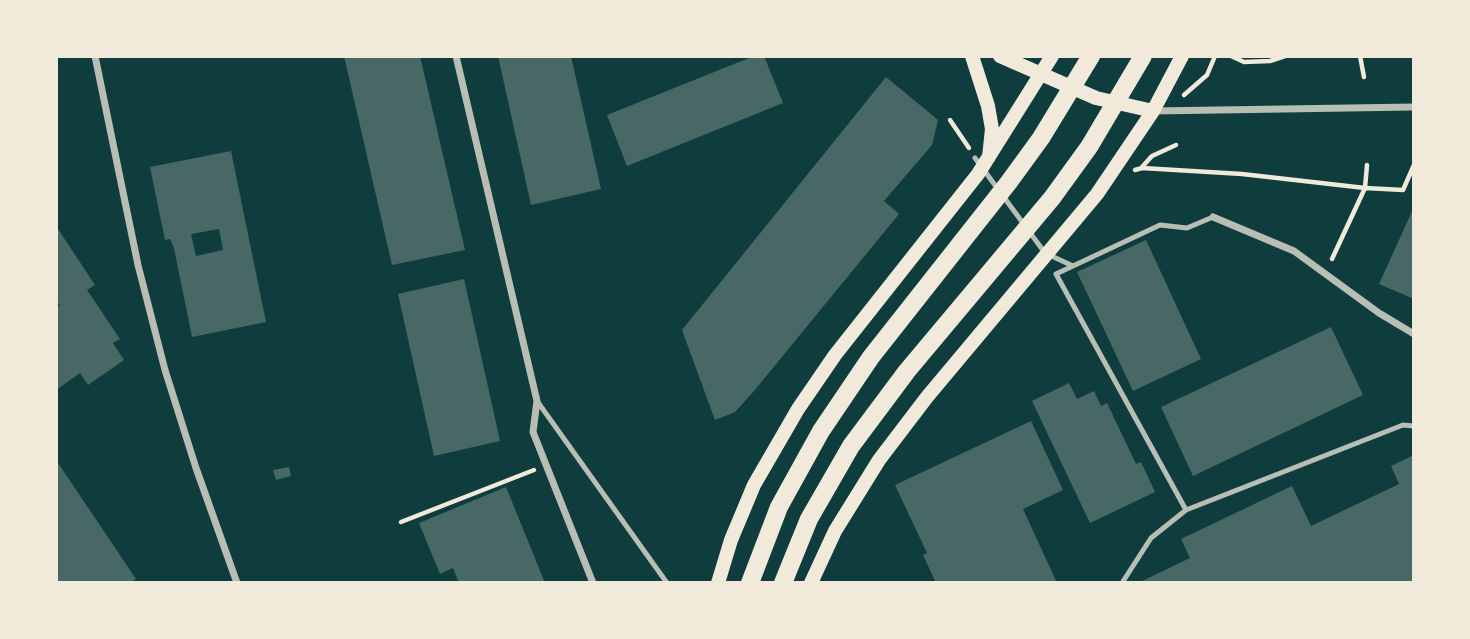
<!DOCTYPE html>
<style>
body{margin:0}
#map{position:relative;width:1470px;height:639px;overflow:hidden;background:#0f3d3e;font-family:Signika,sans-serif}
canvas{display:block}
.frame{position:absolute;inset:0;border:58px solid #f1e9da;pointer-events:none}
</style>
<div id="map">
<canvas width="1470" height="639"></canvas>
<div class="frame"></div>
</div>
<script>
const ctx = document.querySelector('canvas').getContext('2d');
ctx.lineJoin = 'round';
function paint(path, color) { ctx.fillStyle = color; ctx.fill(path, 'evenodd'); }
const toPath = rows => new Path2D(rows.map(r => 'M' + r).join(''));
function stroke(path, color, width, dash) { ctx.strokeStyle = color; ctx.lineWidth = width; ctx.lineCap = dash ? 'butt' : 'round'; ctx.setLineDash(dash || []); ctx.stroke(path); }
paint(toPath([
 [344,56,420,56,465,250,392,265],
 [498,56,571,56,601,189,531,205],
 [754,56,764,56,783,103,627,166,607,115],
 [886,77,938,120,932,145,884,201,899,214,754,391,735,412,715,420,682,330],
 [231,151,266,322,192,337,174,248,170,239,165,240,150,167],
 [219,229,223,250,196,256,191,234],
 [1414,207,1414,299,1379,284],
 [56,226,95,285,87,290,120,339,113,343,124,360,88,385,80,373,56,390,56,308,60,306,56,300],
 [1146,240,1201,359,1133,391,1077,272],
 [464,279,500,441,434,456,398,294],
 [1331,327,1363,395,1193,476,1161,407],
 [1069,383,1077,399,1094,391,1101,406,1107,403,1136,464,1141,462,1155,492,1090,523,1032,401],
 [1031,421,1063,490,1023,509,1057,583,936,583,923,555,927,553,895,485],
 [1414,455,1414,583,1138,583,1190,558,1181,539,1292,486,1311,526,1399,484,1391,466],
 [56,460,136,579,130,583,56,583],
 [289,467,291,476,276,480,273,470],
 [506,487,545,583,459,583,453,568,440,574,419,523]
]), '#486865');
stroke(toPath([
 [1231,56,1244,62,1270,61,1285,56],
 [1360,56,1364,77],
 [1184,95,1207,75,1215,56],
 [950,120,969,148],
 [1367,165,1365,188,1403,190,1414,165],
 [1142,167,1152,156,1176,145],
 [1135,170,1142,168,1242,174,1365,188,1332,259],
 [401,522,534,470]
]), '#f1e9da', 4.5);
stroke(toPath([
 [975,158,1045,253,1073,266],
 [537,401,667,583],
 [1186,510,1056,274,1160,225,1187,228,1213,217],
 [1122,583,1151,538,1186,510,1403,425,1414,426]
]), '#b8beb3', 5);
stroke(toPath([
 [95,56,138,265,165,370,196,468,237,583],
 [456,56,537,401,533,432,593,583],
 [1153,111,1414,107],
 [1213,217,1294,251,1379,313,1414,334]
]), '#b8beb3', 7);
stroke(toPath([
 [972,56,988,106,992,129,989,157],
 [1000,56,1096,98,1153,111],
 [718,583,731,540,754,485,798,409,835,355,978,174,1052,56],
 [811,583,835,531,879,460,927,397,1097,194,1153,111,1182,56]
]), '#f1e9da', 14);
stroke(toPath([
 [750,583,779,507,821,431,871,357,1009,182,1041,138,1091,56],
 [783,583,809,519,851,446,907,371,1052,198,1089,147,1143,56]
]), '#f1e9da', 18);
</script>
